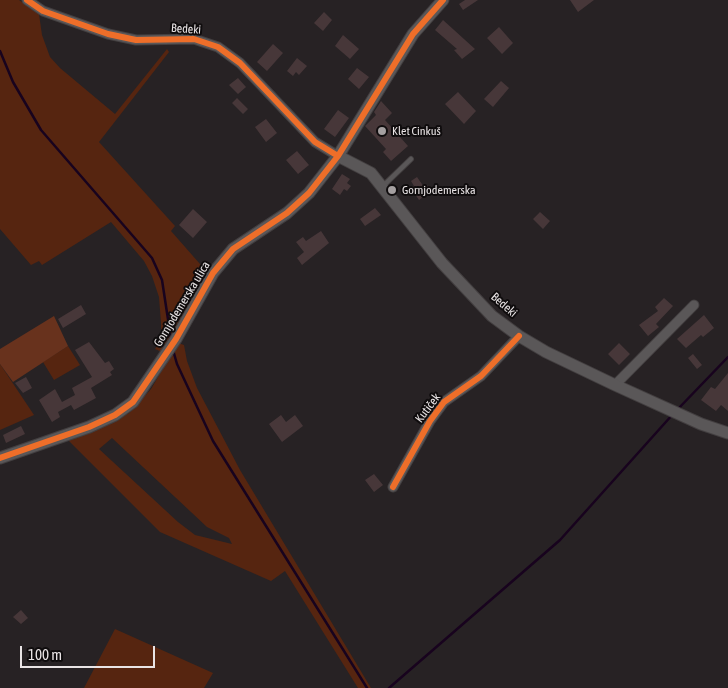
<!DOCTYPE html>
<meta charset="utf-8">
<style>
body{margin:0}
#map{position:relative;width:728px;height:688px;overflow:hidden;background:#272224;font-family:"Asap Condensed",sans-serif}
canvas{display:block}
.scale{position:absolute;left:20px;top:646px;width:135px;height:22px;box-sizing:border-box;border:2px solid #e9e4e5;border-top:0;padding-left:6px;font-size:15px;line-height:18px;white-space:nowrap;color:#e9e4e5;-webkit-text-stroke:4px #0f0c0d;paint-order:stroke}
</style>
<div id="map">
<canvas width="728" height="688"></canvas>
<div class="scale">100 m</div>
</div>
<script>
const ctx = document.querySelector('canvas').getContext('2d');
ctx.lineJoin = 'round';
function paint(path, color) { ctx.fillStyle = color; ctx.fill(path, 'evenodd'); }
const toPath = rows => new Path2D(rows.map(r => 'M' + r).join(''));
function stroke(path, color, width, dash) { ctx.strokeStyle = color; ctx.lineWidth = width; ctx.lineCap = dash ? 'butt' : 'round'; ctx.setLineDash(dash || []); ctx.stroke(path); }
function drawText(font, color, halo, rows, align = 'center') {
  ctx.font = font + ' "Asap Condensed",sans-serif'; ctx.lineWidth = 4; ctx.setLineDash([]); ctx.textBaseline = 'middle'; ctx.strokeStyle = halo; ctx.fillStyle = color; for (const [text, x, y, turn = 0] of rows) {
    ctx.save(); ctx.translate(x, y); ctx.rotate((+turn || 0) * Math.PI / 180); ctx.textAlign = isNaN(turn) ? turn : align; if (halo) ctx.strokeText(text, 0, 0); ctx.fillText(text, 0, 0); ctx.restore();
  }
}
paint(toPath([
 [0,0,19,0,39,14,42,35,50,57,60,68,115,114,167,49,169,52,99,142,175,226,171,231,207,272,174,336,162,352,155,349,161,340,161,323,159,297,152,276,144,261,111,222,42,265,39,261,31,265,0,229],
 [178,343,184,345,187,361,197,388,240,470,371,688,358,688,285,571,271,581,160,532,68,440,129,413,151,389],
 [112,438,207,527,229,538,232,544,195,535,178,522,99,449],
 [68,346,80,365,54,380,43,362],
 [0,364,34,415,0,430],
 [115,629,213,673,204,688,84,688]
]), '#562510');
paint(toPath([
 [54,316,68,346,13,382,0,364,0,349]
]), '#68321d');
stroke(toPath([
 [0,51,13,82,41,130,152,258,162,280,171,339],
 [173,350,177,364,213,441,367,688],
 [677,410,728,357],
 [389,688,560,540,673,414]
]), '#18031e', 2.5);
paint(toPath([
 [465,0,478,0,463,10,459,4],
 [570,0,594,0,578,12],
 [324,12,332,20,323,31,314,23],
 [443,20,475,49,462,59,454,50,457,49,435,30],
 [499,27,513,43,502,54,487,38],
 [343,35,359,49,350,59,335,46],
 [273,44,283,53,267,71,257,62],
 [297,58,307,66,299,75,296,72,293,76,287,71],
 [357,68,369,77,359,89,348,79],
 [238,78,246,87,238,94,229,85],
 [501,81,509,88,493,107,484,99],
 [458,92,476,111,464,124,445,104],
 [237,98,248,109,243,114,232,103],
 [381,101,392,113,385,120,408,146,391,161,383,152,386,149,365,126,376,115,374,112],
 [338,110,349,118,335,137,324,129],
 [266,119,277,133,266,142,255,127],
 [297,151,309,165,298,174,286,160],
 [342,174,350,179,347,183,351,186,347,191,344,189,340,195,332,189],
 [417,177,424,187,427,185,431,191,419,200,411,188,414,186,411,181],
 [375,208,381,215,365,226,360,219],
 [193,209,207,222,193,238,179,225],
 [540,212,550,221,543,229,533,219],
 [321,231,329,243,302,265,297,258,304,252,296,242,303,237,306,241],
 [664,298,673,306,656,324,659,327,648,336,639,325,658,311,655,307],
 [81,305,86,314,63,328,58,319],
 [704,315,714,328,703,337,701,335,686,348,677,339],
 [89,342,105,363,109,361,114,369,110,372,112,375,91,388,96,398,74,410,71,405,58,412,60,417,52,422,39,400,55,389,62,402,75,395,72,388,92,377,75,350],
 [619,343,630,354,619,365,608,354],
 [693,354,702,365,697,369,688,358],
 [728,373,728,411,721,405,716,411,701,400,711,387,715,389],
 [26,377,32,388,23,393,15,383],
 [281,415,286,422,295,415,303,426,282,442,269,424],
 [21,426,25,434,6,443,3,435],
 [374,474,383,485,374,492,365,480],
 [21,610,28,618,21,624,13,617]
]), '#473739');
const lane = toPath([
 [383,186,411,159]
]);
const street = toPath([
 [27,0,43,11,108,34,136,40,194,39,218,47,240,63,315,142,338,156],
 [615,385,694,305],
 [393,487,430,421,444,402,481,376,519,336]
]);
const secondary = toPath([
 [338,156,371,173,442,263,492,316,519,336,546,352,615,385,701,424,728,433],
 [0,458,89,427,115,415,133,402,176,339,213,273,233,249,287,213,309,193,338,156,413,34,443,0]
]);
stroke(lane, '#433f40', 6);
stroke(street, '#433f40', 11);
stroke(secondary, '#433f40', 13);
stroke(lane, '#5a5758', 4.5);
stroke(street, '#5a5758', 9);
stroke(secondary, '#5a5758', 11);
stroke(toPath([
 [27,0,43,11,108,34,136,40,194,39,218,47,240,63,315,142,338,156],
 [0,458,89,427,115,415,133,402,176,339,213,273,233,249,287,213,309,193,338,156,413,34,443,0],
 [393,487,430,421,444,402,481,376,519,336]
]), '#ee6e29', 6);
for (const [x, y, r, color] of [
 [382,131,5,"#a5a0a1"],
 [392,190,5,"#a5a0a1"]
]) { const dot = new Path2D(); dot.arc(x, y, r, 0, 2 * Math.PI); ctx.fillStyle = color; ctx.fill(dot); stroke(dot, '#0f0c0d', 2); }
drawText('12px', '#e9e4e5', '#0f0c0d', [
 ["Bedeki",186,29,4],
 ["Gornjodemerska ulica",182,304,-59],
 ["Bedeki",504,305,41],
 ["Kutiček",428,408,-53]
]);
drawText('12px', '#e9e4e5', '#0f0c0d', [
 ["Klet Cinkuš",392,131],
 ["Gornjodemerska",402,190]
], 'left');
</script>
